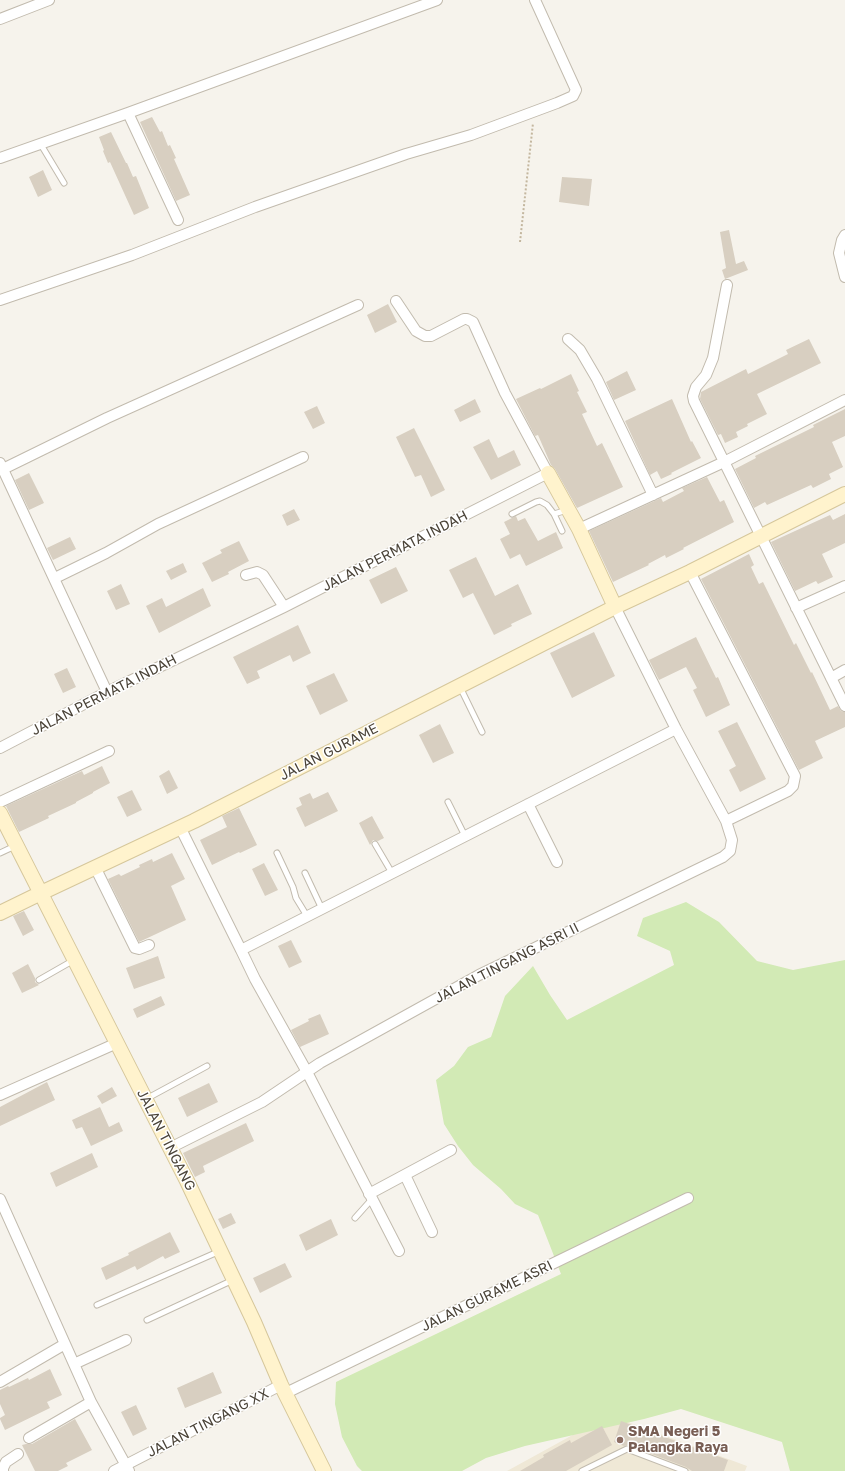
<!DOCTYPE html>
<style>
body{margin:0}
canvas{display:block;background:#f6f3ec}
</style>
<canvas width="845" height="1471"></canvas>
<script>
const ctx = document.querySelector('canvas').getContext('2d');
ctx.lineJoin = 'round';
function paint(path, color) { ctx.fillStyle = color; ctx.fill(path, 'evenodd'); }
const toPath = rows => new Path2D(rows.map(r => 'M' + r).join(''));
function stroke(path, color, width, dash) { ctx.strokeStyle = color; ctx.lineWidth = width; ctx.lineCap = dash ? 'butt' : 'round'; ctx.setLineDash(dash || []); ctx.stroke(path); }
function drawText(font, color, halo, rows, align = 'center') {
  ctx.font = font + ' "Golos Text",sans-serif'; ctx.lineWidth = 3; ctx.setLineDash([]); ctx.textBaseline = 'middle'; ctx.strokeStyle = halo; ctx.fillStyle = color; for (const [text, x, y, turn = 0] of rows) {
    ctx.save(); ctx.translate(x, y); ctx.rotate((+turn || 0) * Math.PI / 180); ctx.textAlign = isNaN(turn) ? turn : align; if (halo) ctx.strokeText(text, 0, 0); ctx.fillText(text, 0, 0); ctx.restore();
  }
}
paint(toPath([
 [609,1415,747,1466,745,1471,507,1471]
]), '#efe8d6');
paint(toPath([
 [686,902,719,922,757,961,793,970,845,960,845,1471,790,1471,782,1442,681,1409,644,1419,525,1446,486,1458,462,1471,362,1471,357,1466,342,1437,335,1404,336,1382,561,1274,538,1215,515,1204,501,1189,473,1165,458,1146,444,1124,436,1080,454,1066,468,1047,491,1037,505,996,533,966,550,995,567,1020,674,965,670,951,637,936,643,918]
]), '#d2eab5');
paint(toPath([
 [152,117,160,132,162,131,168,146,170,145,176,158,174,159,190,195,176,201,140,122],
 [111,132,126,163,127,163,133,177,136,176,149,208,134,215,110,162,108,163,103,151,104,150,99,137],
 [43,170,52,190,38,197,29,177],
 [562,177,592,179,589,206,559,202],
 [729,230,736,264,744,261,748,270,725,279,722,270,726,268,720,232],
 [388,304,397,322,375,333,367,315],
 [809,339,821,363,757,394,767,414,747,424,748,426,736,432,738,437,725,443,721,434,718,435,700,399,701,392,746,369,748,374,788,354,786,350],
 [627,371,636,390,614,400,606,382],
 [571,374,579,391,577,392,587,412,582,414,597,446,602,443,623,487,577,508,555,469,551,465,538,435,535,436,516,399,540,388,541,389],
 [475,399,481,412,460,422,454,410],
 [672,399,691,442,692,441,701,458,671,473,672,474,661,479,657,471,650,475,625,421],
 [317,406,325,423,313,429,304,412],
 [845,409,845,436,832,442,843,467,829,474,831,479,813,488,811,485,767,505,765,502,754,508,735,469,756,458,755,456,814,427,813,425],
 [414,428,445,490,431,497,421,475,415,477,396,437],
 [489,439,498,458,514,450,521,465,491,480,473,447],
 [29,473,44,503,29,510,15,480],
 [707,477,720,502,724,500,734,522,683,548,684,549,666,558,665,555,648,564,649,565,613,582,589,531,661,498,663,502,684,491,682,488],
 [294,509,300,520,287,526,282,515],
 [845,514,845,543,822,554,833,577,818,584,816,581,795,591,771,542,830,515,833,520],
 [516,516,518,521,525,518,538,541,556,532,563,548,526,566,520,554,510,559,500,539,510,534,504,522],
 [70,537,76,549,53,560,47,548],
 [239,541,249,561,228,572,229,574,212,582,202,563,222,553,220,550],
 [749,554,754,565,751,567,759,584,763,582,794,645,796,643,811,673,812,672,830,710,838,706,841,711,845,712,845,727,815,741,823,758,799,770,701,579],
 [476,557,495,596,518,584,532,614,511,624,512,626,494,635,473,593,463,598,449,570],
 [183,563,187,572,171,580,166,571],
 [396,567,408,591,381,604,369,580],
 [121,584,130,604,116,610,107,591],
 [203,588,211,606,159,633,146,606,162,598,166,607],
 [298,625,311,653,293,662,290,655,257,671,260,678,247,684,233,657],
 [594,632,615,676,572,698,550,653],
 [696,637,716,678,718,677,730,705,706,717,693,690,697,688,686,667,659,680,649,660],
 [67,668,76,687,63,693,54,674],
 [334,673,348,701,320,715,306,686],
 [737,722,766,779,740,792,729,770,736,766,718,731],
 [440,724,454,753,433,763,419,735],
 [102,766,110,783,93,792,93,793,76,802,76,803,48,816,49,818,19,832,6,806,82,771,84,775],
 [169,770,178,788,167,794,159,776],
 [132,790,142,810,127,817,117,797],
 [328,792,338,811,305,827,296,808,302,805,299,798,310,793,313,799],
 [239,808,257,845,240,853,239,852,212,865,200,840,227,827,222,816],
 [372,816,384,838,378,841,373,840,370,845,359,823],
 [172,853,185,879,171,886,186,920,139,942,108,879,119,874,121,876,140,867,139,865,152,859,153,862],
 [264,863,278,890,265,896,252,869],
 [24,911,34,930,23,936,13,916],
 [291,940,302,962,289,968,278,946],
 [158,956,165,978,134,989,126,968],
 [28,964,35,978,35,982,39,985,22,993,12,973],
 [161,996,165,1005,137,1018,133,1009],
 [320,1014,329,1034,300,1047,291,1030,309,1021,308,1019],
 [47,1082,55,1100,0,1126,0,1107],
 [209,1083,218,1102,187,1117,178,1098],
 [112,1087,117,1096,102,1104,97,1096],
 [100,1107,109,1127,119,1122,123,1131,91,1146,82,1127,76,1129,72,1120],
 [246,1123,254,1141,203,1166,205,1172,195,1177,183,1153],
 [92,1153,98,1167,56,1187,50,1173],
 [231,1213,236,1223,223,1229,218,1219],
 [331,1219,338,1235,306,1251,299,1235],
 [170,1232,180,1252,165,1259,163,1256,137,1270,135,1266,106,1280,101,1268,129,1255,128,1253],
 [285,1263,292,1277,260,1293,253,1278],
 [50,1369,62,1395,47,1402,50,1408,5,1430,0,1419,0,1418,5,1415,0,1404,0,1390,8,1386,9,1387,28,1378,29,1380],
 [213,1372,222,1393,185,1408,177,1388],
 [136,1405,147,1429,133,1436,121,1412],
 [75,1419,92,1450,66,1463,68,1466,58,1471,35,1471,22,1445,26,1444,32,1444],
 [621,1421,728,1460,724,1471,692,1471,686,1467,628,1445,624,1446,614,1442],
 [602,1426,612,1445,582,1462,566,1471,520,1471,544,1457,543,1455,570,1440,571,1443]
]), '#d8cfc1');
const lane = toPath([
 [40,143,64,183],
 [512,514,536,502,540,501,547,505,554,514,567,510],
 [554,514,562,531],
 [460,687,482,732],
 [448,802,465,836],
 [375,844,392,873],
 [0,853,15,846],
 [277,853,293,887,296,898,307,916],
 [305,873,322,909],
 [39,980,74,960],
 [146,1099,207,1066],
 [355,1218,372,1199],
 [97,1305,220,1251],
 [147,1320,233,1280],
 [582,1471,627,1449,685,1471]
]);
const street = toPath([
 [0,19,49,0],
 [128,113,178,220],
 [0,158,128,113,437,0],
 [845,235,842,240,839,253,845,277],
 [727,285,713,358,706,375,696,387,693,396,694,401,845,706],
 [0,300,132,255,255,207,406,154,471,135,557,103,573,96,576,90,535,0],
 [568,339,580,350,597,379,653,495],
 [0,463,107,692],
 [3,469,107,418,358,305],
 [579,529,724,462,845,400],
 [690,572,795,776,793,786,788,791,726,821],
 [246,575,257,572,263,575,284,607],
 [55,578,106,553,158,524,303,457],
 [796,608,845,586],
 [831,678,845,670],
 [0,748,107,692,284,607,548,473,505,393,473,322,467,319,464,319,431,336,425,336,416,331,396,301],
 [0,802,109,751],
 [528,804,557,862],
 [180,827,241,950,676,729],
 [95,867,135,948,139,949,149,945],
 [241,950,255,979,307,1072,399,1251],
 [0,1095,117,1043],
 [170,1148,262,1102,320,1063,479,975,723,857,730,851,732,840,726,821,676,729,615,607],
 [405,1175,432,1232],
 [369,1194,451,1150],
 [0,1199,91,1402],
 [74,1364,126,1340],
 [0,1382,65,1344],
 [286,1393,688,1198],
 [29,1438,91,1402,129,1471],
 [3,1471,3,1468,6,1462,18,1454],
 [114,1471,281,1385]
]);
const secondary = toPath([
 [548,473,579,529,615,607,690,572,845,494],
 [0,813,187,1181,254,1322,281,1385,324,1471],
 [0,913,41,893,194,821,615,607]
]);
stroke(lane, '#c2bbae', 7);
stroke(street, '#c2bbae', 12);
stroke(secondary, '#d6c79b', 16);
stroke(toPath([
 [520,242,533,123]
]), '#c4b79f', 2, [2, 2]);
stroke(lane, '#fff', 5);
stroke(street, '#fff', 10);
stroke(secondary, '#fff3cd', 14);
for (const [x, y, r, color] of [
 [620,1440,4,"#8d6e63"]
]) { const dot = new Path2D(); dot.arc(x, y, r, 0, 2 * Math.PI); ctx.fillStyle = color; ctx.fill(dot); stroke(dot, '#fff', 1.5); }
drawText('14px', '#4b4439', '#fff', [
 ["JALAN PERMATA INDAH",395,551,-27],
 ["JALAN PERMATA INDAH",104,695,-27],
 ["JALAN GURAME",329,752,-27],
 ["JALAN TINGANG ASRI II",507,963,-27],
 ["JALAN TINGANG",166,1140,63],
 ["JALAN GURAME ASRI",487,1296,-26],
 ["JALAN TINGANG XX",208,1423,-27]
]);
drawText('bold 14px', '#785e54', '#fff', [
 ["SMA Negeri 5",628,1432],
 ["Palangka Raya",628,1448]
], 'left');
</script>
